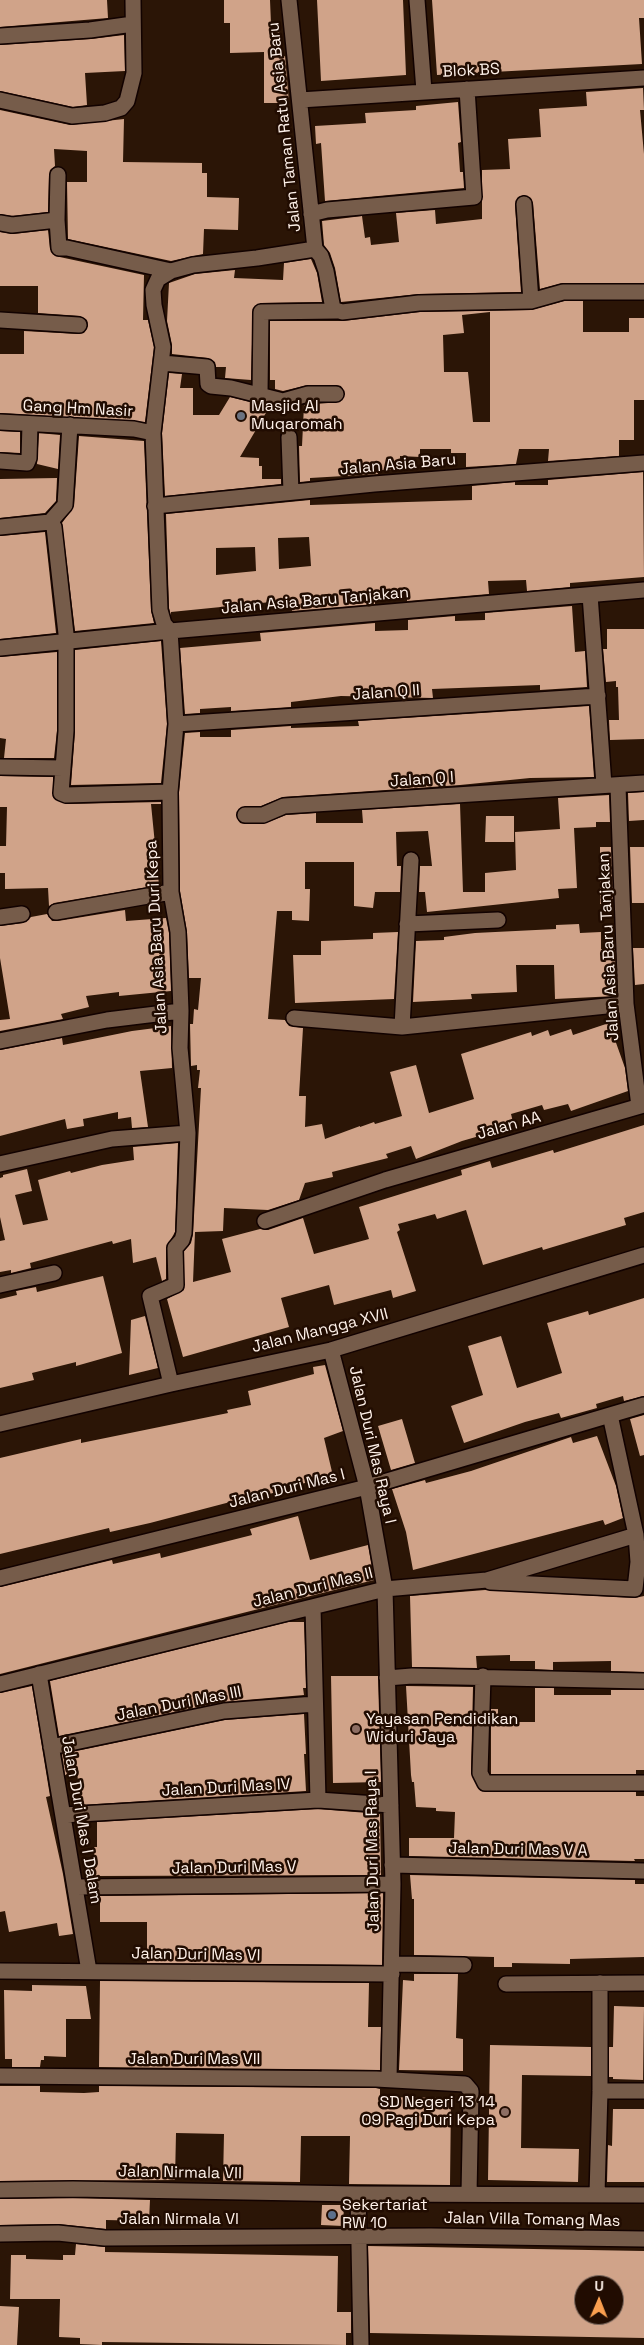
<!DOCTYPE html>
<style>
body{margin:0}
#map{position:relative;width:644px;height:2345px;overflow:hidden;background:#2b1506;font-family:"Space Grotesk",sans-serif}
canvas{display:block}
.north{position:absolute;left:574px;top:2275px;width:50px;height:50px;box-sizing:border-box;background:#210c01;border:1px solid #79685e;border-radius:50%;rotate:1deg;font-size:14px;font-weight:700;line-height:20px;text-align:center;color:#fef1e9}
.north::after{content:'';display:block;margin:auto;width:18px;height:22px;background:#fa9f4f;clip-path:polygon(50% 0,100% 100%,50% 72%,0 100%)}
</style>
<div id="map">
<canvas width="644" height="2345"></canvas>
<div class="north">U</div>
</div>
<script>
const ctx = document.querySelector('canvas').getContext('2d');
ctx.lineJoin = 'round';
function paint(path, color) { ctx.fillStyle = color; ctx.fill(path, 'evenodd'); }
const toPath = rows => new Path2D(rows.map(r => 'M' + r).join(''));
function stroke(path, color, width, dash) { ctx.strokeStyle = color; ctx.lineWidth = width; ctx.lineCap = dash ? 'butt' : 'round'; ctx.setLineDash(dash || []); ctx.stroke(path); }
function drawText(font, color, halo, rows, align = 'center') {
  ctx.font = font + ' "Space Grotesk",sans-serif'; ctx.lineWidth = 5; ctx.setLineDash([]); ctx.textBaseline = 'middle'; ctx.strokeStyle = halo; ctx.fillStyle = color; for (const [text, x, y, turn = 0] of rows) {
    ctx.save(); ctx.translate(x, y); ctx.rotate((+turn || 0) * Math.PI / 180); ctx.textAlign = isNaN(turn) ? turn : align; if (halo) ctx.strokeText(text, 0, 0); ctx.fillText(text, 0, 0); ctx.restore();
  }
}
paint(toPath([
 [0,0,107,0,108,18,0,27],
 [224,0,270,0,271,24,279,24,280,56,285,56,289,103,264,103,264,52,230,53,230,23,224,23],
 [317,0,403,0,406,75,321,81],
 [432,0,644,0,644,18,639,18,642,64,437,75],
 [124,35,125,71,85,73,87,105,73,107,0,91,0,45,91,39],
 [643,88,644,110,640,110,644,154,644,283,563,283,540,289,533,203,531,198,524,195,518,197,515,205,521,292,419,294,341,302,335,268,330,253,324,245,322,221,362,216,365,238,370,237,371,245,399,242,396,213,435,210,436,224,482,219,482,170,510,169,508,139,541,137,539,109,587,106,586,92],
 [458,102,461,142,458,143,460,172,463,172,464,188,325,201,321,143,316,144,315,126,366,123,365,113,416,110,416,106],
 [0,110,70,125,124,119,123,162,202,163,202,173,207,173,207,197,239,198,238,230,204,229,203,254,171,261,68,239,67,182,87,182,87,151,54,149,55,166,50,170,49,175,48,212,12,216,0,214],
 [48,230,50,249,55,256,144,275,143,320,148,320,154,347,145,422,0,413,0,354,24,354,24,331,78,334,84,333,88,326,87,320,80,316,38,313,38,286,0,286,0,232,13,234],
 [311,259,317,273,322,302,261,303,253,308,251,380,225,378,226,367,216,367,215,362,208,358,172,354,172,345,167,321,169,283,195,274,235,270,234,278,283,280,284,263],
 [564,301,583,301,583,332,629,332,629,318,644,318,644,400,634,400,634,440,619,440,619,456,548,461,549,449,519,449,516,464,466,467,466,453,451,453,451,449,420,449,420,457,400,456,400,470,378,470,378,474,310,478,310,481,300,482,299,446,302,446,304,405,340,402,345,394,341,386,336,385,308,385,283,391,275,389,275,380,270,380,270,321,343,321,420,312,531,310],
 [490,312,490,422,473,422,468,372,444,372,443,335,464,333,462,315],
 [169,373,182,374,180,388,193,388,193,415,219,415,230,397,254,403,267,411,240,457,259,458,259,466,262,466,262,479,281,479,281,484,165,496,162,433],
 [0,431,20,432,20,453,0,452],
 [39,433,60,435,58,469,37,464],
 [79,436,144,441,151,610,154,623,75,631,62,523,74,506],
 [643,472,644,577,570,583,570,587,527,591,526,580,488,581,489,594,407,601,407,597,375,600,375,604,292,611,291,600,171,612,171,616,169,608,166,514,310,500,310,505,472,500,472,486,515,482,515,485,548,485,548,480],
 [309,537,311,566,279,569,278,538],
 [255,547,256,571,216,575,216,548],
 [57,478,56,501,45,513,0,518,0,479],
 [45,532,56,633,0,639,0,536],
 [572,606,575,652,585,651,587,687,540,690,540,685,432,689,433,698,341,696,291,702,291,707,231,711,231,707,200,709,200,713,185,714,180,648,261,641,260,633,375,623,375,631,408,630,408,620,455,616,455,621,485,620,485,613],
 [607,629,644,629,644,739,610,740,609,720,619,720,618,687,616,687,616,681,606,682,603,649,607,649],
 [161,641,167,724,161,783,71,785,75,731,75,650],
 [57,652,57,731,54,758,4,758,6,739,0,738,0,657],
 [589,706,594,777,530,778,460,785,283,797,261,806,241,807,236,815,240,823,245,824,263,824,286,815,316,813,316,823,363,823,362,810,460,804,463,892,485,892,485,873,516,870,515,832,560,829,558,798,609,795,610,822,596,822,596,827,574,828,577,888,558,889,559,898,427,912,425,892,419,892,420,866,432,866,428,831,396,832,397,866,401,866,400,892,375,892,373,908,354,906,354,862,305,862,305,889,310,889,309,921,292,920,292,911,277,911,268,1019,285,1020,289,1026,303,1028,299,1096,306,1096,305,1127,322,1124,325,1139,360,1126,360,1127,374,1122,375,1124,402,1116,390,1072,416,1065,429,1113,474,1099,461,1054,531,1032,532,1036,548,1030,550,1036,571,1029,573,1035,609,1023,625,1068,628,1091,571,1111,568,1104,544,1110,542,1105,511,1114,514,1126,462,1141,416,1159,411,1146,386,1154,388,1158,332,1172,333,1177,305,1183,299,1200,268,1210,224,1208,223,1231,195,1232,193,1282,231,1272,222,1239,260,1229,268,1230,303,1218,314,1254,369,1239,359,1207,462,1175,461,1170,490,1161,492,1168,553,1150,554,1153,644,1125,644,1212,624,1218,626,1225,543,1250,542,1247,483,1265,466,1210,437,1219,435,1214,398,1224,400,1230,397,1232,416,1291,393,1298,391,1290,334,1305,329,1285,281,1298,289,1327,183,1357,167,1299,184,1290,184,1251,191,1243,193,1234,201,1088,198,1088,200,1070,197,1070,197,1065,191,1066,190,1024,193,1024,194,1009,198,1010,201,978,189,978,187,932,180,891,179,792,185,733,200,732,200,737,231,737,231,730,291,726,291,728,359,726,358,721],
 [0,776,53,777,53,797,66,804,161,802,161,804,151,804,159,885,54,903,49,906,48,888,5,889,5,873,0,873,0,846,6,846,7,807,0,807],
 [644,792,644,820,629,821,628,793],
 [486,816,514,816,514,842,485,842],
 [600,847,611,847,613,903,600,904],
 [630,847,644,847,644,903,632,903],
 [125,910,126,921,166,918,169,933,171,991,119,996,119,992,86,996,89,1007,61,1014,63,1019,0,1031,0,1020,10,1019,0,958,0,926,23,923,31,917,47,914,52,921,58,921],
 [579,924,580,933,601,932,601,949,615,949,616,996,555,999,554,965,516,965,517,992,471,994,472,999,413,1002,416,941,444,940,444,937,475,933,556,929,556,925],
 [398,932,394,999,295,1003,293,955,321,955,321,941,373,939,373,933],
 [633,948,644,948,644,984,635,985],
 [171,1026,172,1068,140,1071,148,1127,132,1128,131,1117,118,1119,118,1112,83,1119,84,1126,67,1129,65,1119,0,1136,0,1050,62,1038,63,1045,132,1031],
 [178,1143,175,1232,166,1248,166,1279,162,1281,156,1257,133,1263,131,1239,113,1244,112,1241,30,1263,31,1268,11,1273,11,1270,0,1272,0,1241,5,1240,0,1217,0,1178,3,1177,3,1175,27,1169,32,1191,15,1195,23,1225,48,1220,38,1180,70,1171,71,1173,102,1165,134,1160,133,1147],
 [103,1276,122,1353,76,1366,76,1362,32,1373,34,1380,0,1388,0,1299,17,1295,16,1291,36,1287,37,1292],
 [644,1298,644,1396,624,1401,623,1396,596,1404,597,1408,561,1418,559,1413,525,1422,464,1443,451,1406,483,1395,468,1346,501,1336,517,1388,562,1373,547,1323,588,1311,589,1315],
 [145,1316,158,1368,129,1375,131,1320],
 [325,1365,343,1431,324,1438,333,1476,289,1487,289,1489,253,1498,253,1496,150,1523,110,1532,109,1528,0,1554,0,1458,81,1439,81,1443,228,1413,227,1410,251,1405,248,1391,314,1374,313,1367],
 [644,1415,644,1455,640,1456,630,1419],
 [402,1419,415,1463,391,1470,378,1426],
 [597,1436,616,1486,623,1518,605,1525,603,1520,413,1570,406,1532,392,1489,425,1480,426,1483,471,1471,571,1437,573,1443],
 [298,1516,310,1560,368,1545,374,1580,0,1674,0,1587,112,1560,113,1564,160,1553,161,1558,252,1535,250,1529],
 [485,1590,635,1598,644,1596,644,1672,611,1671,611,1661,553,1662,553,1670,535,1669,535,1661,510,1661,510,1655,476,1656,477,1668,412,1667,410,1596],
 [288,1622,304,1622,306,1688,303,1688,304,1695,222,1702,59,1736,50,1681],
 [331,1676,378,1676,381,1782,333,1783],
 [32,1686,50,1796,46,1797,63,1874,73,1934,59,1936,57,1923,9,1932,5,1911,0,1912,0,1693],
 [406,1686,473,1687,471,1773,481,1791,636,1792,636,1796,644,1796,644,1859,634,1859,635,1861,409,1856,409,1838,454,1838,455,1812,436,1811,436,1808,416,1807,414,1782,412,1782,411,1775],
 [535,1688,554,1688,554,1695,611,1695,611,1690,644,1690,644,1770,636,1770,636,1774,491,1774,491,1709,498,1709,498,1722,535,1722],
 [304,1714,306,1754,304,1754,306,1791,81,1805,77,1772,65,1775,62,1754,225,1720],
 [318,1809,380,1814,381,1875,95,1876,94,1847,97,1847,97,1822],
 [410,1875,635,1880,635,1884,644,1884,644,1957,570,1959,570,1964,512,1963,512,1967,494,1967,494,1957,414,1955,414,1899,412,1899],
 [383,1893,382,1965,147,1963,147,1922,100,1922,100,1896],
 [414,1974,458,1974,456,2038,463,2039,463,2071,399,2070,403,1980,414,1981],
 [100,1981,369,1983,368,2027,381,2027,380,2070,99,2067],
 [32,1985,86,1986,91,2019,66,2019,66,2057,44,2056,44,2060,41,2060,40,2067,12,2067,12,2059,5,2059,4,1990,32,1991],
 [614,2006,644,2007,643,2080,613,2079,613,2077,609,2077,609,2047,613,2047],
 [490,2045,591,2047,591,2076,522,2075,521,2148,579,2149,578,2182,488,2180],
 [0,2086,40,2086,40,2092,84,2093,99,2092,99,2086,376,2088,380,2089,380,2097,451,2098,450,2185,349,2184,350,2136,301,2136,300,2182,223,2181,224,2134,176,2133,175,2180,0,2181],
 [613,2109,644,2109,644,2182,607,2182,608,2145,612,2146],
 [73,2198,150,2200,149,2221,106,2220,106,2229,58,2224,0,2225,0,2199],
 [322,2205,344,2205,343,2226,321,2225],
 [76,2244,105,2247,105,2252,338,2256,337,2312,351,2312,351,2333,346,2333,346,2345,102,2342,102,2345,80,2344,80,2338,59,2337,60,2299,10,2299,11,2255,26,2255,26,2259,63,2260,63,2255,75,2255],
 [368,2246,644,2251,644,2338,370,2333],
 [584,2285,614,2285,614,2315,584,2315],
 [0,2306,19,2307,17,2345,0,2345]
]), '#d0a389');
const minor = toPath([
 [289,0,315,249],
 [417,0,424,91],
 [0,36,90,30,133,24],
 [0,100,72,116,105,113,121,108,127,101,134,73,133,0],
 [300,100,644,78],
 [524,204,531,301],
 [311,214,327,210,474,197,467,89],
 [57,220,58,175],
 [0,223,12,225,57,220,59,248,67,248,171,271],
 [315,249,321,256,326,271,333,309,342,312,419,303,531,301,563,292,644,292],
 [0,320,79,325],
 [162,363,207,367,208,384,211,386,231,388,283,401,308,394,336,394],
 [260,395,261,312,338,311],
 [0,422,134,429,153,433],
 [289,437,291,492],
 [0,461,27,463,29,458,30,424],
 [155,506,374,484,644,463],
 [50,522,54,527,66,634,66,731,61,793,66,795,170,792],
 [0,527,50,522,65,505,70,425],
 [590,595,604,785],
 [170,631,176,724,170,792,171,892,178,932,181,1011,180,1048,188,1133,184,1233,182,1240,175,1248,176,1285,150,1296,171,1384],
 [170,631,164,624,160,610,153,433,163,347,154,305,153,290,158,279,171,271,193,265,257,258,315,249],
 [0,648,170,631,644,590],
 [176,724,598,696],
 [0,767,63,768],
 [618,786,626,1004,639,1106],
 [245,815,263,815,284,806,644,783],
 [56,912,171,892],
 [0,917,22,914],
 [407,924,498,920],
 [294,1018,402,1027,626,1004],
 [402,1027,411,860],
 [0,1041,107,1020,181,1011],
 [0,1164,112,1139,188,1133],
 [265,1221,385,1180,644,1105],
 [0,1285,54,1273],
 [331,1350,367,1487,385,1589,393,1884,389,2079],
 [0,1424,171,1384,331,1350,644,1255],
 [0,1578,367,1487,644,1405],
 [490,1582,635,1589,638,1562,636,1535,610,1415],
 [313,1607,318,1800],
 [39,1674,89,1971],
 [483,1676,480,1773,485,1783,644,1783],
 [387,1678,412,1676,644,1681],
 [0,1684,385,1589,487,1580,636,1535],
 [51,1747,224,1711,315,1704],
 [63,1815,318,1800,391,1805],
 [392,1865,644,1871],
 [75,1887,393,1884],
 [392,1964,464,1965],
 [0,1971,392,1974],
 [506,1984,644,1983],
 [0,2076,376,2079,465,2084,471,2091,469,2194],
 [600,2091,644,2091],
 [0,2190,73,2189,358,2194,644,2195],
 [358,2194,361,2345],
 [597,2194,600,2091,600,1983],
 [0,2234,58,2233,105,2238,431,2236,644,2239]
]);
stroke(minor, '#120200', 18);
stroke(minor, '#765c4a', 15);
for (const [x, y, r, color] of [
 [241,416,5,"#6b7280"],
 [356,1729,5,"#8d6e63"],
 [505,2112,5,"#8d6e63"],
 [332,2215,5,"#5c6f8a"]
]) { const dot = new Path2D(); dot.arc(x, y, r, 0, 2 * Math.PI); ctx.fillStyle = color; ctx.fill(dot); stroke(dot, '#210c01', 2); }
drawText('16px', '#fef1e9', '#210c01', [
 ["Blok BS",471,71,-3],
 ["Jalan Taman Ratu Asia Baru",285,127,-96],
 ["Gang Hm Nasir",78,409,3],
 ["Jalan Asia Baru",398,465,-5],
 ["Jalan Asia Baru Tanjakan",315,601,-5],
 ["Jalan Q II",386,693,-4],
 ["Jalan Q I",422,780,-4],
 ["Jalan Asia Baru Duri Kepa",157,937,-93],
 ["Jalan Asia Baru Tanjakan",609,947,-93],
 ["Jalan AA",509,1126,-16],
 ["Jalan Mangga XVII",320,1331,-14],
 ["Jalan Duri Mas Raya I",372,1445,77],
 ["Jalan Duri Mas I",287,1489,-14],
 ["Jalan Duri Mas II",313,1588,-14],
 ["Jalan Duri Mas III",179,1704,-11],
 ["Jalan Duri Mas IV",226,1788,-3],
 ["Jalan Duri Mas I Dalam",81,1820,80],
 ["Jalan Duri Mas V A",518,1850,1],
 ["Jalan Duri Mas Raya I",373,1851,-91],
 ["Jalan Duri Mas V",234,1868,-1],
 ["Jalan Duri Mas VI",196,1955,1],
 ["Jalan Duri Mas VII",194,2060],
 ["Jalan Nirmala VII",180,2173,1],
 ["Jalan Nirmala VI",179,2220],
 ["Jalan Villa Tomang Mas",532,2220,1]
]);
drawText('16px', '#fef1e9', '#210c01', [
 ["Masjid Al",251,407],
 ["Muqaromah",251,425],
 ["Yayasan Pendidikan",366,1720],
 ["Widuri Jaya",366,1738],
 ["SD Negeri 13 14",495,2103,"right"],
 ["09 Pagi Duri Kepa",495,2121,"right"],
 ["Sekertariat",342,2206],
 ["RW 10",342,2224]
], 'left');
</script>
